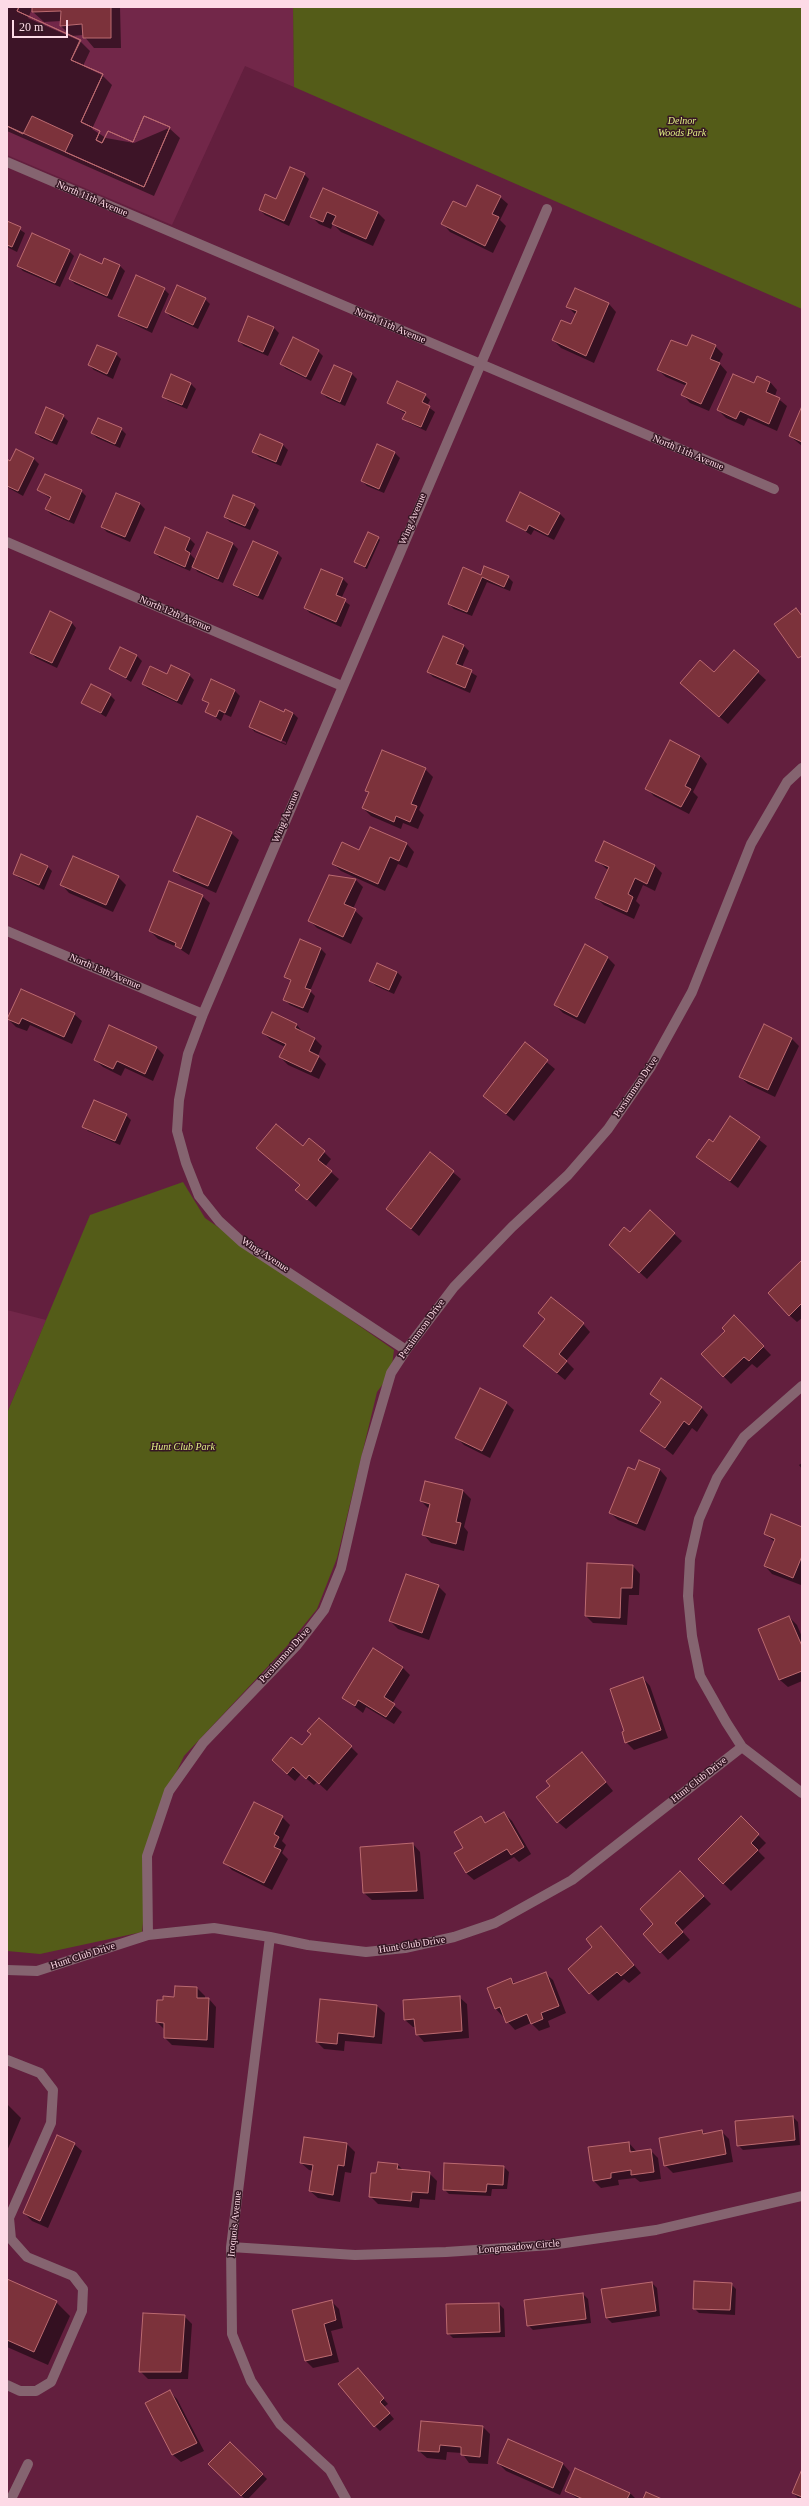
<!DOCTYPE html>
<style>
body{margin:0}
#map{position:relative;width:809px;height:2506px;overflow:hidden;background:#631f3e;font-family:Georgia,serif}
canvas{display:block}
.frame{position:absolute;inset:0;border:8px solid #fddae6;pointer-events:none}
.scale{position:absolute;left:12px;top:20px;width:56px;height:18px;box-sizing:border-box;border:2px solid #fddae6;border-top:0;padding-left:5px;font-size:12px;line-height:14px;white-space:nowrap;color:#fddae6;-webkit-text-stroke:3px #361724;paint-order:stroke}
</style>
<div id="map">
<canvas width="809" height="2506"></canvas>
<div class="frame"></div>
<div class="scale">20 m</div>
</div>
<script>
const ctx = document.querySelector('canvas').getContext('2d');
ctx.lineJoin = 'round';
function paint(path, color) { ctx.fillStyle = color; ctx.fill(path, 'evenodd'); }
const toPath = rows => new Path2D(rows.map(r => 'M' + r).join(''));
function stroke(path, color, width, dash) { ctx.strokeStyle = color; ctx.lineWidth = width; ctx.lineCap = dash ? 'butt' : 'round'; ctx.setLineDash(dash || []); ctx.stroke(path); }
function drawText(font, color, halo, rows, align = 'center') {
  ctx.font = font + ' Georgia,serif'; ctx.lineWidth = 3; ctx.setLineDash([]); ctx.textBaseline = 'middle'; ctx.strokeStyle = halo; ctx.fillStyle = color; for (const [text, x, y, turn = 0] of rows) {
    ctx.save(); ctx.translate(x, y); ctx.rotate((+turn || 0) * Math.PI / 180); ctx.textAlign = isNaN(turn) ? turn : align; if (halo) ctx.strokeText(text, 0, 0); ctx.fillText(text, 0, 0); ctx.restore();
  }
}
paint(toPath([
 [7,7,293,7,294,87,245,66,172,225,7,155],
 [7,1310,46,1320,7,1413]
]), '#722749');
paint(toPath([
 [293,7,802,7,802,309,294,87],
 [183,1182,205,1218,394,1350,391,1373,377,1392,337,1558,317,1609,287,1646,184,1756,154,1819,142,1932,40,1954,7,1951,7,1413,90,1215]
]), '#545c18');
paint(toPath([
 [7,7,33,7,28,18,80,41,90,51,83,66,102,75,112,85,92,129,106,138,134,143,169,128,180,138,154,196,7,131],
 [33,7,120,7,121,48,94,48,83,35,71,36,61,26,61,21,44,22,33,12],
 [304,174,309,179,289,226,265,215,260,210,277,200],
 [323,189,377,212,385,220,373,246,341,232,333,224,331,229,319,224,311,216],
 [500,197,508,204,500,220,506,226,493,253,450,232,443,224],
 [7,221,25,233,17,252,7,247],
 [69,251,74,256,60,287,23,271,18,266],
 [105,260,120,266,125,271,112,300,75,284,70,279,102,265],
 [164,289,169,294,152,333,125,320,120,315],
 [575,290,609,304,616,312,594,363,561,348,553,340,571,326,576,315,568,307],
 [205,299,210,304,198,329,171,317,166,312],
 [249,317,274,328,279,333,268,356,244,346,239,341],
 [715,346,723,354,719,363,727,372,709,411,690,403,683,395,687,386,666,377,658,370,687,348],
 [318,351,323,356,311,381,286,369,281,364],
 [116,354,121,359,113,379,94,370,89,365],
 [334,366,352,374,357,379,345,406,327,398,322,393],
 [172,376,191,384,196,389,187,409,168,401,163,396],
 [770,382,777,390,775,396,787,406,777,431,748,418,744,426,726,418,718,410,754,384],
 [425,395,430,400,427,406,435,412,426,431,409,423,404,418,406,414,388,403],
 [802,409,802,446,790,436],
 [63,416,68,421,57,445,41,438,36,433],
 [121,429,126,434,120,448,97,438,92,433],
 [261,436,283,445,288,450,281,466,259,457,254,452],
 [395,453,400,458,384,493,367,486,362,481],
 [34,459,39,464,23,496,7,487,7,460,11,462],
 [38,490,81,491,86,496,74,524,51,514,46,509,51,499],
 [116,494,140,504,145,509,130,542,107,532,102,527],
 [521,494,560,514,565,519,554,540,534,530,531,535,507,520],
 [254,505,259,510,250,530,230,522,225,517],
 [165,528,190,539,195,544,190,554,196,560,208,533,233,544,238,549,223,583,198,572,192,566,190,571,160,558,155,553],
 [378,538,380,540,367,569,358,564,356,562],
 [277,553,282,558,263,600,239,589,234,584],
 [322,570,343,579,348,584,341,599,350,605,341,627,310,613,305,608],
 [481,576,508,577,513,582,510,591,487,582,472,616,454,609,449,604],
 [72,623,76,628,57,668,36,658,31,653],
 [443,637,464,646,469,651,462,667,477,676,470,693,433,677,428,672],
 [734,651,766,680,728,724,689,691,714,674],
 [137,656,142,661,131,682,110,669],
 [167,675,189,675,194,680,182,705,148,689,143,684],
 [211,680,235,691,240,696,231,717,224,714,221,721,207,712,210,705,203,699],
 [110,695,115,700,106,717,83,703],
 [284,713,293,713,298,718,286,745,255,732,250,727],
 [255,729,286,742,286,744,255,731],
 [700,756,707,764,693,792,698,797,689,814,654,796,646,788],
 [425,769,433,777,419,810,424,815,418,829,403,823,401,829,371,816,363,808,369,794,366,790],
 [370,828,407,844,414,852,407,868,398,864,385,891,341,871,333,864,360,852],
 [231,833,239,840,216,893,182,878,175,871],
 [604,843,655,866,662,873,655,891,643,885,636,901,640,905,634,919,604,905,596,898,608,870,596,860],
 [47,866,52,871,44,890,19,878,14,873],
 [118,877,126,885,113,912,69,893,62,885],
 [356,880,363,887,353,909,363,918,351,944,317,928,309,920],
 [202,896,210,903,189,955,177,947,158,939,150,931],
 [300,940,321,949,326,954,310,991,315,996,308,1013,290,1005,285,1000,292,982,285,977],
 [585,946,608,958,615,965,585,1024,563,1013,555,1005],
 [397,972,402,977,394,994,376,986,371,981],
 [272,1013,297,1025,304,1034,315,1039,322,1046,318,1056,326,1064,319,1079,288,1065,280,1057,285,1047,271,1040,263,1033],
 [74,1014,82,1021,72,1044,30,1025,27,1031,16,1027,8,1019],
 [764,1025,792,1039,799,1046,775,1097,748,1084,740,1077],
 [109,1027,157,1048,164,1055,153,1081,125,1068,121,1076,103,1067,95,1060],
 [525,1044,555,1069,514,1121,484,1096],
 [126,1115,131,1120,120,1145,88,1131,83,1126],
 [731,1118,767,1146,738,1188,697,1157,713,1143],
 [303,1147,324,1152,331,1159,325,1167,339,1179,316,1207,297,1190,301,1185,257,1148],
 [430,1153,461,1179,419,1236,387,1209],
 [650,1212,682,1241,647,1279,618,1252],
 [802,1262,802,1318,797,1322,789,1315],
 [539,1313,583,1324,590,1332,566,1361,574,1369,565,1380,524,1346,546,1320],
 [734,1317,771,1355,757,1368,752,1364,731,1384,702,1354,726,1331],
 [651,1394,701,1407,708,1415,697,1432,692,1428,673,1455,641,1430,661,1403],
 [506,1403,514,1410,490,1458,464,1445,456,1437],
 [802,1463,802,1469,799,1465],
 [660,1470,667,1478,645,1531,618,1520,610,1513,636,1471],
 [426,1482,463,1491,471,1499,464,1527,468,1532,464,1551,431,1543,424,1535,429,1509,421,1501],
 [802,1528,802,1581,801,1585,772,1574,765,1566,775,1542,765,1534],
 [633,1566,640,1574,639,1595,629,1595,627,1625,593,1623,586,1616],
 [438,1586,446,1594,429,1640,398,1629,390,1621],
 [789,1617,797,1625,802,1637,802,1681,788,1687,780,1680,759,1630],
 [403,1668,410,1675,392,1704,402,1712,394,1724,366,1707,363,1713,343,1698],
 [643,1678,650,1686,668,1738,634,1750,626,1742],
 [302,1747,351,1747,358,1754,327,1791,317,1782,314,1785,301,1774,295,1781,280,1768],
 [582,1753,613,1791,566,1829,558,1822,551,1786],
 [504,1813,512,1821,531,1854,519,1862,514,1857,474,1880,466,1873,455,1854,464,1848,480,1818,486,1823],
 [282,1817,290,1825,282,1841,286,1845,282,1853,288,1859,272,1890,232,1870,225,1863],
 [741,1818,766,1843,758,1851,765,1858,731,1891,699,1859],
 [413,1844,420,1852,424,1899,372,1900,364,1893],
 [688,1880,711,1904,682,1931,690,1940,668,1960,661,1952,655,1924],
 [608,1935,641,1973,629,1983,624,1979,598,2001,569,1969],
 [545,1973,553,1980,566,2013,548,2021,550,2027,539,2031,531,2023,515,2030,496,2009,488,1988,511,1980,516,1984],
 [197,1988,205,1996,205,1999,209,1999,216,2007,214,2048,172,2045,165,2038,164,2029,157,2022,163,2001],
 [459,1997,467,2004,469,2038,424,2042,417,2034,416,2027,413,2027,405,2020],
 [377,2006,385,2013,382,2044,345,2041,344,2051,324,2049,317,2042],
 [7,2104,21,2118,7,2151],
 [793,2117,798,2122,800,2145,743,2150,738,2145,736,2122],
 [702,2131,706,2134,721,2131,729,2139,733,2162,673,2173,665,2165],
 [305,2138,347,2144,355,2152,351,2173,345,2172,340,2202,318,2198,310,2191,314,2171,309,2170,301,2163],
 [629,2143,637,2152,650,2150,658,2158,661,2179,640,2182,635,2178,618,2180,619,2185,601,2188,593,2180],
 [629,2150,631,2150,632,2157,630,2157],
 [74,2144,82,2151,48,2228,32,2221,24,2213],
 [398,2165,404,2171,429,2173,437,2181,435,2200,420,2199,419,2208,378,2204,370,2196,377,2174],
 [504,2167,509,2172,507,2189,492,2189,491,2196,449,2194,444,2189],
 [7,2280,56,2302,70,2316,48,2365,7,2347],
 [652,2283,657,2288,660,2316,612,2323,607,2318,603,2290],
 [731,2284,736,2289,735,2315,699,2313,694,2308],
 [583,2294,588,2299,591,2323,533,2330,528,2325],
 [331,2301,339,2309,343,2328,331,2331,339,2362,313,2368,306,2361,294,2311],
 [499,2304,504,2309,505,2337,453,2338,448,2333],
 [184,2316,192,2324,188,2379,148,2379,140,2371],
 [358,2369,388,2404,384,2407,394,2419,380,2431,375,2426],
 [169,2391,177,2399,204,2451,181,2462,173,2455,147,2403],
 [482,2426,490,2434,488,2464,469,2463,462,2453,447,2452,446,2460,427,2458,419,2451],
 [508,2440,563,2464,570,2472,560,2495,506,2471,498,2463],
 [230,2443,267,2479,248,2499,245,2499,209,2464],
 [802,2472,802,2499,799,2499,793,2493],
 [566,2491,630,2493,635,2498,578,2499]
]), '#0007');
const building = toPath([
 [7,7,19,7,17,11,81,40,71,60,103,74,81,122,100,131,96,140,102,143,108,131,133,142,144,116,170,127,144,187,65,152,73,135,32,116,23,134,7,126,7,7],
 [7,7,19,7,17,11,80,40,71,60,103,74,81,122,100,131,96,140,102,143,108,131,133,142,144,116,170,127,144,187,7,126,7,7],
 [32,7,111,7,111,38,83,38,82,24,60,26,61,11,32,12,32,7],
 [290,167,305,173,284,221,259,210,265,194,276,199,290,167],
 [477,185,501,196,492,214,499,217,485,246,441,224,453,201,466,207,477,185],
 [323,188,378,212,366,239,332,224,336,216,327,212,323,222,310,217,323,188],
 [7,221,21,227,12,247,7,245,7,221],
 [32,233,70,250,55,283,17,266,32,233],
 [80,254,102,264,104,258,120,265,107,296,69,279,80,254],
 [136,275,165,288,147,328,118,316,136,275],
 [177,285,206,298,193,325,165,312,177,285],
 [575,288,609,303,586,356,552,340,561,320,571,324,577,311,566,307,575,288],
 [248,316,274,327,263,352,238,341,248,316],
 [692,335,716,345,710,359,720,363,701,404,681,395,687,383,657,370,671,340,687,346,692,335],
 [293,337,319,350,306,377,280,364,293,337],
 [97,345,117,353,107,374,88,365,97,345],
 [334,365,352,373,340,402,321,393,334,365],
 [171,374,191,383,182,405,162,397,171,374],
 [733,374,754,383,757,376,770,382,766,392,780,398,769,424,740,411,736,419,717,410,733,374],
 [397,381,426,394,422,402,430,406,421,427,402,419,406,412,387,403,397,381],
 [802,406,802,442,789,436,802,406],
 [46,407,64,415,52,441,35,433,46,407],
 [98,418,122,428,115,444,91,433,98,418],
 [260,434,283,444,276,462,252,452,260,434],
 [377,444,395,452,379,489,361,481,377,444],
 [16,449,34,458,18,491,7,486,7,459,10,461,16,449],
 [45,474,82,490,69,520,45,509,51,497,37,490,45,474],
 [520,492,560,513,548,535,529,525,526,531,506,521,520,492],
 [116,493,140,503,125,537,101,527,116,493],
 [233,495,255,504,245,526,224,517,233,495],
 [165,527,190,538,185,550,190,553,185,567,154,553,165,527],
 [207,532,233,543,218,579,192,567,207,532],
 [368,532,379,537,365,567,354,562,368,532],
 [253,541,278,552,258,596,233,585,253,541],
 [484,566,509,576,504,587,482,577,467,612,448,604,463,567,481,575,484,566],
 [321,569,343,578,336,595,346,599,336,622,304,608,321,569],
 [796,608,802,616,802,656,798,658,774,624,796,608],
 [50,611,72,622,52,663,30,653,50,611],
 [443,636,464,645,456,664,472,670,465,688,427,672,443,636],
 [120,647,137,655,126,678,109,669,120,647],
 [734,650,759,671,719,717,680,683,700,660,714,672,734,650],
 [171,665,190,674,177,701,142,684,150,666,167,674,171,665],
 [211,679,235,690,225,713,219,710,216,717,205,712,209,703,202,700,211,679],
 [91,684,111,694,101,713,81,703,91,684],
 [260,701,284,712,285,709,293,713,281,741,249,727,260,701],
 [670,740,700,756,685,786,691,789,681,807,645,789,670,740],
 [382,750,426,768,411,804,417,806,410,822,396,816,394,822,362,808,369,792,365,791,382,750],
 [197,816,232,832,208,886,173,871,197,816],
 [370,827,407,843,399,861,390,857,378,884,332,864,342,842,359,850,370,827],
 [604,841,655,865,647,884,635,878,628,894,633,897,627,912,595,898,609,867,595,861,604,841],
 [21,854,48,866,39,885,13,874,21,854],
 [73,856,119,876,106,905,60,885,73,856],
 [329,875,356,879,344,904,356,909,343,937,308,921,329,875],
 [169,881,203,895,181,949,175,946,176,943,149,931,169,881],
 [300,939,321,948,305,988,311,990,303,1008,283,1000,291,980,284,977,300,939],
 [585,944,608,957,577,1017,554,1005,585,944],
 [377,963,397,972,389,990,369,981,377,963],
 [21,989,75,1013,64,1037,22,1018,19,1024,7,1019,21,989],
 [272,1012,297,1024,295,1028,315,1038,309,1051,319,1056,311,1072,279,1057,286,1044,262,1033,272,1012],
 [764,1024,792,1038,768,1090,739,1077,764,1024],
 [109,1025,157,1047,145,1074,117,1061,113,1069,94,1060,109,1025],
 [525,1042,548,1060,506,1114,483,1096,525,1042],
 [94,1100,127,1114,115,1141,82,1127,94,1100],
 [730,1116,760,1137,730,1181,696,1157,709,1139,713,1142,730,1116],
 [276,1124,303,1146,309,1138,325,1151,318,1160,332,1171,307,1200,295,1190,300,1185,256,1148,276,1124],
 [430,1152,454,1171,411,1229,386,1209,430,1152],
 [650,1210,675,1233,639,1273,609,1245,624,1227,630,1232,650,1210],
 [802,1260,802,1303,789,1316,768,1293,802,1260],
 [551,1297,584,1323,559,1354,567,1361,557,1373,523,1346,545,1319,538,1313,551,1297],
 [734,1315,764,1346,749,1361,744,1357,723,1377,701,1354,725,1331,722,1328,734,1315],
 [661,1378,702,1407,689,1425,684,1421,665,1448,640,1431,661,1402,650,1394,661,1378],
 [480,1388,507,1402,482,1451,455,1438,480,1388],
 [639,1460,660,1469,637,1524,609,1513,628,1467,635,1470,639,1460],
 [425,1481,463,1490,456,1522,461,1523,456,1544,422,1535,430,1504,420,1501,425,1481],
 [771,1514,802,1527,802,1556,793,1578,764,1566,775,1539,764,1534,771,1514],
 [587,1563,633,1565,632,1588,621,1588,620,1618,585,1616,587,1563],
 [406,1574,439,1585,422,1633,389,1621,406,1574],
 [789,1616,802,1646,802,1671,779,1680,758,1629,789,1616],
 [373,1648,403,1667,384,1697,395,1704,386,1717,358,1700,355,1706,342,1698,373,1648],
 [643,1677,661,1730,625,1743,622,1732,624,1731,610,1689,643,1677],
 [319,1718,352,1746,319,1784,309,1775,306,1779,293,1767,287,1774,272,1760,291,1737,302,1745,311,1734,307,1731,319,1718],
 [582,1752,606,1782,557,1823,536,1797,550,1786,546,1781,582,1752],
 [254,1802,283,1816,274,1834,279,1837,274,1847,281,1850,264,1883,223,1863,254,1802],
 [504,1812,524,1847,511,1855,507,1849,466,1873,454,1853,463,1848,454,1832,481,1816,485,1823,504,1812],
 [741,1816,759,1834,751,1843,758,1850,723,1884,698,1859,741,1816],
 [413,1843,417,1891,363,1893,360,1847,413,1843],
 [680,1871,704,1896,675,1923,683,1932,660,1953,643,1934,653,1924,640,1909,680,1871],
 [601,1926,634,1965,621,1976,617,1972,589,1994,568,1969,592,1947,586,1939,601,1926],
 [546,1972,559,2006,541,2013,543,2019,531,2024,527,2014,506,2023,500,2007,495,2009,487,1988,511,1978,513,1984,546,1972],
 [175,1986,197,1987,197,1998,209,1998,207,2040,164,2038,164,2023,156,2022,157,2000,163,2000,163,1996,174,1997,175,1986],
 [460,1996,462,2031,416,2035,414,2019,404,2020,403,2000,460,1996],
 [320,1999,377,2005,374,2037,338,2033,337,2044,316,2042,320,1999],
 [793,2116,795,2140,737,2146,735,2121,793,2116],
 [702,2130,703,2134,722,2130,726,2154,664,2166,659,2138,702,2130],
 [57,2135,75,2143,40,2221,23,2213,57,2135],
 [304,2137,347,2143,344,2166,338,2165,333,2195,309,2191,313,2165,300,2163,304,2137],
 [629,2142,630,2152,651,2149,654,2172,631,2175,631,2170,611,2173,611,2178,593,2181,588,2147,629,2142],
 [378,2162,398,2164,397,2169,430,2172,428,2193,412,2192,411,2201,369,2197,371,2173,376,2173,378,2162],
 [444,2163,504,2166,503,2185,487,2184,486,2192,443,2190,444,2163],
 [7,2279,57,2301,34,2352,7,2340,7,2279],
 [694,2281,732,2283,730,2310,693,2309,694,2281],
 [652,2282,656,2311,606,2318,601,2289,652,2282],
 [583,2293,586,2319,527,2326,524,2300,583,2293],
 [332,2300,336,2320,324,2324,332,2355,305,2361,292,2310,332,2300],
 [499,2303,500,2332,447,2334,446,2304,499,2303],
 [143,2313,185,2315,181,2372,139,2372,143,2313],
 [358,2368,384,2398,380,2402,390,2413,374,2427,338,2384,358,2368],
 [170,2390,197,2443,172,2455,145,2403,170,2390],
 [421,2421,483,2426,480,2457,461,2455,461,2447,440,2445,439,2452,418,2451,421,2421],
 [508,2439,563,2463,553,2488,497,2463,508,2439],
 [230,2442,263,2474,241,2496,208,2464,230,2442],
 [575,2468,630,2493,627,2499,583,2499,565,2491,575,2468],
 [802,2469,802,2497,792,2493,802,2469],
 [646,2492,662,2499,643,2499,646,2492]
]);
paint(building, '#7c323b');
stroke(building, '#bb6a70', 1);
stroke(toPath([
 [7,2060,40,2073,53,2090,51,2123,9,2218,11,2239,27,2257,73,2276,83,2289,82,2311,51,2382,36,2391,20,2391,7,2385],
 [11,2499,28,2464]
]), '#856470', 10);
stroke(toPath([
 [7,162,774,489],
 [7,542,342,686],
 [7,931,203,1014],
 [406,1350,242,1242,219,1221,199,1196,186,1163,177,1131,179,1100,188,1054,203,1014,547,209],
 [802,1386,744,1437,717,1478,699,1519,690,1559,688,1596,692,1636,700,1676,726,1722,742,1747,802,1793],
 [148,1935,147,1856,169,1791,203,1743,297,1645,324,1610,341,1568,366,1458,391,1373,406,1350,454,1287,512,1227,568,1175,608,1129,650,1068,692,992,751,844,787,782,802,768],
 [270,1937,231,2247,232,2334,251,2381,280,2424,330,2470,346,2499],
 [7,1970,37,1971,148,1935,214,1928,270,1937,308,1945,366,1952,405,1948,454,1937,495,1923,572,1880,742,1747],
 [231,2247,355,2255,446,2252,551,2245,656,2230,802,2196]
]), '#856470', 10);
drawText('italic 10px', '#e0ef84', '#361724', [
 ["Delnor",682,121],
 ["Woods Park",682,133],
 ["Hunt Club Park",183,1447]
]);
drawText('10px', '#fddae6', '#361724', [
 ["North 11th Avenue",92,199,23],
 ["North 11th Avenue",390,326,23],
 ["North 11th Avenue",688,453,23],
 ["Wing Avenue",413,519,-67],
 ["North 12th Avenue",175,614,23],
 ["Wing Avenue",286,817,-67],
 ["North 13th Avenue",105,972,23],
 ["Persimmon Drive",636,1087,-56],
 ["Wing Avenue",265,1255,33],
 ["Persimmon Drive",422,1329,-54],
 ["Persimmon Drive",285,1655,-48],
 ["Hunt Club Drive",699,1780,-38],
 ["Hunt Club Drive",412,1945,-9],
 ["Hunt Club Drive",83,1956,-18],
 ["Iroquois Avenue",235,2224,-84],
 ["Longmeadow Circle",519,2247,-5]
]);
</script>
